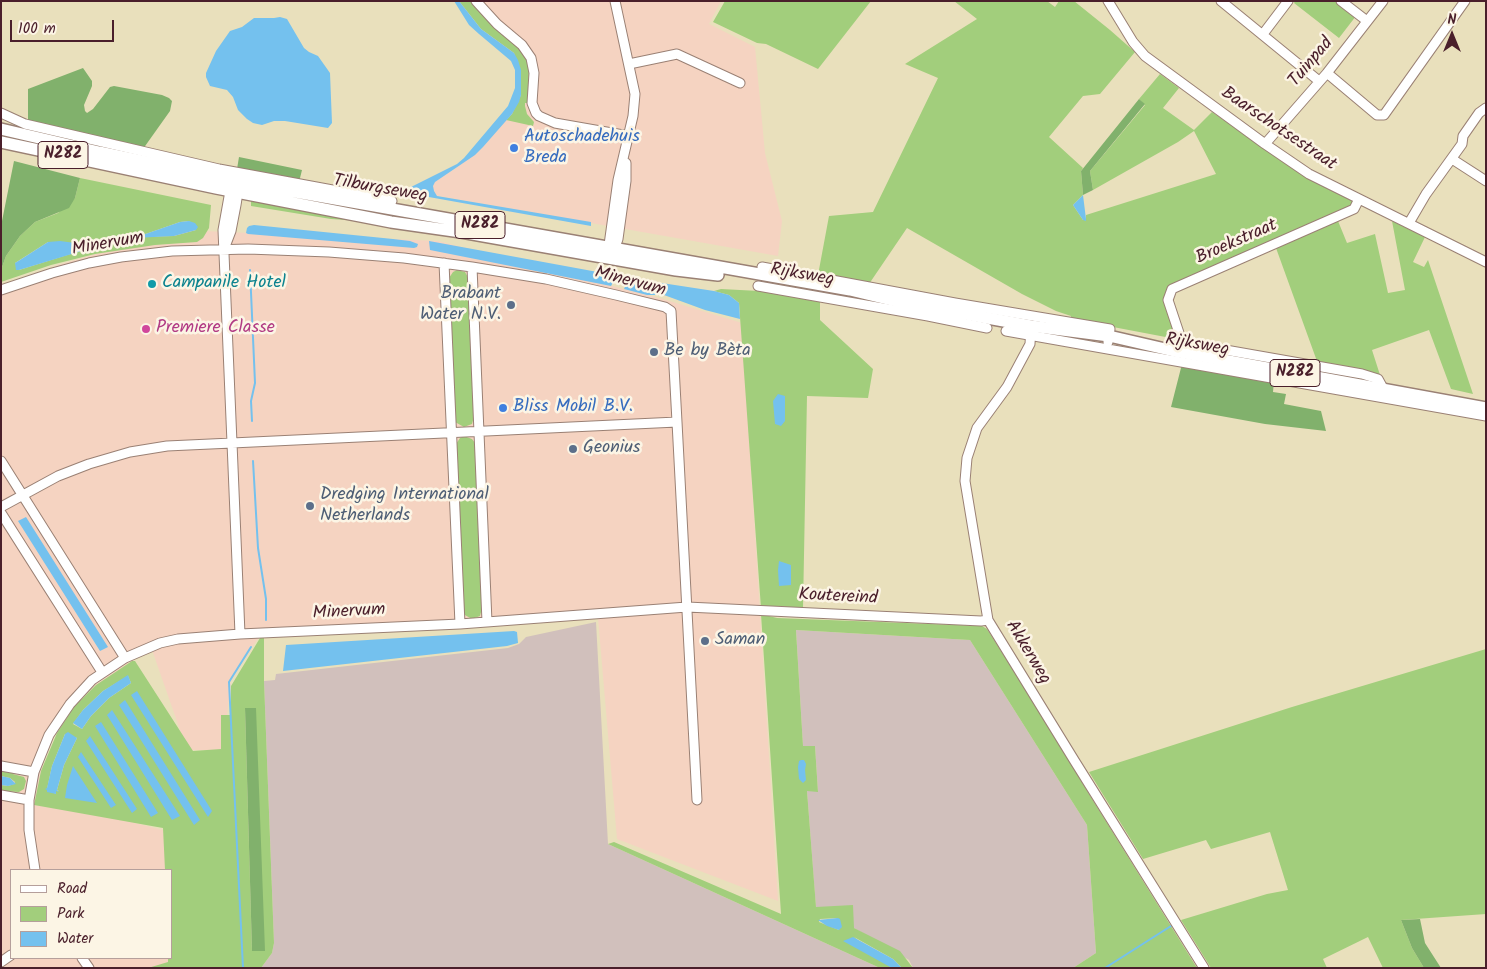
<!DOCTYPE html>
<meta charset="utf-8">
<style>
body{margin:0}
#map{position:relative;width:1487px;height:969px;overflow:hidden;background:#e9e0bc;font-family:Kalam,sans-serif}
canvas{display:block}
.frame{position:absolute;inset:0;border:2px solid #4a1f2b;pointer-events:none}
.legend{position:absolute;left:10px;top:869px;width:162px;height:90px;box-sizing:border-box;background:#fcf5e5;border:1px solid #b59f9b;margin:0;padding:6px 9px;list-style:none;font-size:15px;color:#4a1f2b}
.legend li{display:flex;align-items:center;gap:10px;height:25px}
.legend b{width:25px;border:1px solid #b59f9b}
.north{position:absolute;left:1427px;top:10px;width:50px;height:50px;-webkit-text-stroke:4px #fcf5e5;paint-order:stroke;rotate:0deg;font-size:14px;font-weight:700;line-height:20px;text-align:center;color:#4a1f2b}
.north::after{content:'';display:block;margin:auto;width:18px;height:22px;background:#4a1f2b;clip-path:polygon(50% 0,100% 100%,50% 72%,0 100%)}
.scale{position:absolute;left:10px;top:20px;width:104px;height:22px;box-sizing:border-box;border:2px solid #4a1f2b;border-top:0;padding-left:6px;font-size:15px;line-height:18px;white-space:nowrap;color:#4a1f2b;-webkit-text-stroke:4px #fcf5e5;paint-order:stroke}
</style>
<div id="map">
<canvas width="1487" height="969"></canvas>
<div class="frame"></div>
<ul class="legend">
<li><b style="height:6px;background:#fff"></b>Road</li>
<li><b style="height:14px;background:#a2ce7c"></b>Park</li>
<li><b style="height:14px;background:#74c1ee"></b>Water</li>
</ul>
<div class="north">N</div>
<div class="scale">100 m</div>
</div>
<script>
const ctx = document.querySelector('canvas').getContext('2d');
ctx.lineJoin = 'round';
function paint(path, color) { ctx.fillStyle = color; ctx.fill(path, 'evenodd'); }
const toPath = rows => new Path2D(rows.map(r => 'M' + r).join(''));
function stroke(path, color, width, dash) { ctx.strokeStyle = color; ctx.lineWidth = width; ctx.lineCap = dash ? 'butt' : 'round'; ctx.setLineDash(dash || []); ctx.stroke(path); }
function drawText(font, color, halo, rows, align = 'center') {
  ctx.font = font + ' Kalam,sans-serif'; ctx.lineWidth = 5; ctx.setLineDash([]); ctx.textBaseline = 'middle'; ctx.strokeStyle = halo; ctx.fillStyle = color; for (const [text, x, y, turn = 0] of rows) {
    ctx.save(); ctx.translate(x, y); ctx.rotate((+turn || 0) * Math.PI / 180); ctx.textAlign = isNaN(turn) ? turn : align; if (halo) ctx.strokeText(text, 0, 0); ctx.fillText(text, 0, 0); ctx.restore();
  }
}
paint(toPath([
 [459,1,721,1,709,24,755,47,765,153,782,221,778,256,427,194,429,185,456,168,521,95,521,70],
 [180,230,438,241,663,299,742,323,778,901,617,839,598,618,260,635,231,681,223,750,187,750,151,647,87,693,51,727,36,797,166,831,168,870,11,870,11,958,171,958,172,968,1,968,1,290,58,265]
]), '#f5d3c1');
paint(toPath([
 [596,622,608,844,880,968,261,968,272,953,274,943,264,681,275,680,276,674,508,648,519,644,526,637],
 [796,630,970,640,1087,825,1096,953,1073,968,913,968,909,960,854,928,816,908,807,791,818,791,815,746,803,746]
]), '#d1c0bc');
paint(toPath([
 [459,1,471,1,500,32,521,50,527,59,529,68,528,103,525,103,525,106,527,114,534,122,533,126,506,120,512,114,521,95,521,77,514,53,481,29],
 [725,1,871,1,818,69,766,44,757,43,713,22],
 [954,1,1047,1,1055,7,1059,1,1074,1,1110,30,1135,52,1100,94,1083,96,1049,137,1083,168,1081,171,1083,195,1073,205,1083,220,1086,219,1086,215,1216,174,1194,131,1178,142,1093,190,1090,171,1145,105,1139,99,1160,74,1179,88,1163,108,1194,130,1212,112,1306,177,1356,200,1352,209,1170,288,1176,339,1071,319,1071,316,1056,311,1022,294,907,228,869,284,818,275,829,216,873,212,938,78,905,64,977,19],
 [1295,1,1337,1,1356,16,1339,38,1294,3],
 [80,178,211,205,209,228,203,238,197,242,155,245,95,254,51,265,1,282,1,270,6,256,20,236,35,222,58,213,75,198],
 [189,221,196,230,174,236,137,237,180,222],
 [48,242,96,246,19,270,15,263],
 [251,199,376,222,331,219,251,206],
 [1338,221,1347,243,1375,234,1388,293,1405,290,1392,221,1425,237,1413,262,1424,267,1428,260,1473,394,1451,389,1429,330,1372,350,1380,375,1318,364,1276,248],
 [457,270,465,272,470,281,475,413,472,424,464,427,455,422,449,278,453,272],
 [721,289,759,291,820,302,820,320,873,369,868,398,807,396,803,608,776,606,767,608,761,608,739,303,729,295,714,291],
 [464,436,472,439,475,443,483,604,480,616,472,619,463,614,456,444,460,438],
 [761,614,777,618,982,626,987,629,1055,736,1089,794,1197,968,1073,968,1096,953,1087,825,970,640,796,630,803,746,815,746,818,792,807,791,816,907,853,905,854,928,900,951,913,968,902,968,893,959,854,937,892,968,880,968,608,844,614,842,781,914],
 [838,918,839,930,819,922,820,919],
 [260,638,264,638,264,681,274,943,272,953,261,968,148,968,168,962,168,958,171,958,171,870,165,870,163,828,34,805,41,771,57,733,74,707,96,685,132,661,135,661,193,751,221,749,221,715,231,715,231,686],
 [128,676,131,683,109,698,91,716,82,729,73,724,83,710,103,691],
 [245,708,256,708,252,951],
 [65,734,77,738,64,765,57,790,59,790,56,791,56,794,47,789,52,766],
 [1486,649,1486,914,1401,920,1412,948,1424,968,1383,968,1368,937,1323,959,1327,968,1211,968,1181,920,1267,894,1288,890,1270,832,1211,849,1206,840,1143,859,1089,772,1292,707],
 [1,769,13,771,13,774,24,777,26,781,24,789,19,792,1,791,1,785,8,786,14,784,15,782,10,778,1,776]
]), '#a2ce7c');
paint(toPath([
 [83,68,92,81,92,86,84,105,85,111,87,113,93,109,110,87,114,86,162,95,169,98,172,101,170,111,143,149,28,122,28,89],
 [1139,99,1145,104,1090,171,1093,190,1083,195,1081,171],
 [239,157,302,170,299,182,237,169],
 [14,161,80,178,75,198,69,208,35,222,20,236,6,256,1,270,1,226],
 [1182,364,1274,381,1273,392,1286,394,1284,404,1321,411,1326,431,1265,424,1171,407],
 [245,708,256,708,265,951,252,951],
 [1420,919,1425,943,1441,968,1424,968,1412,948,1401,920]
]), '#81b16c');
paint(toPath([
 [454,1,459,1,481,29,514,53,518,60,521,70,521,95,519,102,512,114,483,147,475,155,435,182,433,186,434,191,437,196,591,222,591,226,412,194,407,195,405,199,407,189,457,164,464,158,508,106,515,88,515,70,511,61,479,34,469,25],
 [280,17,287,19,304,48,309,52,318,56,330,73,332,123,328,128,285,121,274,121,262,125,253,123,247,119,238,110,233,97,227,90,210,86,206,77,206,73,216,51,230,31,242,27,254,18,274,18],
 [1083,195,1086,219,1086,221,1083,220,1073,205],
 [189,221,195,223,198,227,196,230,174,236,134,238,180,222],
 [254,225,393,239,410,241,418,244,417,247,414,248,248,234,246,233,247,228,249,226],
 [60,241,98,246,19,270,16,270,15,263,20,260,48,242],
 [429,241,614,275,615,279,611,286,430,250],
 [629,278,714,291,729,295,739,303,740,319,705,310,664,295,647,295,624,289],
 [778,394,785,396,785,421,781,426,775,424,773,401],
 [26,517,108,647,100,651,18,521],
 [779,561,791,565,791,585,779,586,778,570],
 [514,631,517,632,518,643,507,646,283,671,286,645],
 [128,675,131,683,109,698,91,716,82,729,73,723,83,710,103,691],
 [137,691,212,811,208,817,131,695],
 [125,700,200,820,194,825,119,705],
 [112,710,180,816,172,820,107,715],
 [101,722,158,813,151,817,95,726],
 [68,732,77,738,64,765,57,790,59,792,56,791,56,794,47,792,47,790,45,789,47,788,52,766,65,734],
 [90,736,137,809,132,813,86,741],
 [81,752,116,805,111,808,78,757],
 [801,760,804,760,806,764,805,770,806,780,803,783,799,779,798,767,799,761],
 [73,766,97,803,65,798,67,785],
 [1,776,10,778,16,784,8,786,1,785],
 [838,918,840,919,842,927,839,930,827,926,818,920],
 [853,937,893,959,902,968,892,968,843,941]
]), '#74c1ee');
stroke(toPath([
 [250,270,255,383,251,401,252,421],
 [253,461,258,548,266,599,266,620],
 [243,968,229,682,251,647],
 [1105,968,1171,926]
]), '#74c1ee', 2);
const minor = toPath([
 [476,1,497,24,522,45,531,58,534,73,532,103,536,113,539,116,555,123,629,136],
 [1108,1,1133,42,1145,56,1265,144,1309,174,1486,262],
 [1221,1,1319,81],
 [1341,1,1367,21],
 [1263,34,1288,1],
 [629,64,677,54,740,83],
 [1327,73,1377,115,1384,115,1465,1],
 [1,113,25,124,219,169,392,201],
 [1265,144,1327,73,1383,1],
 [1452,159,1486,181],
 [1359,199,1354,209,1172,289,1168,300,1179,333,1180,342,1362,374,1378,379,1384,390,1384,392],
 [1409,223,1426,194,1462,144,1463,136,1479,113,1486,108],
 [226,244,231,231,236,205,238,192,237,186],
 [608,252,618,180,633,116,635,94,615,1],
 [613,253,618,239,626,181,626,163],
 [444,263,460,624],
 [472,267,487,622],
 [762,267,955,303,1110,329,1108,342],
 [758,286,928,316,987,328],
 [1,290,52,273,89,263,121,257,172,251,248,249,329,252,404,258,472,267,546,279,616,295,665,307,671,311,677,422,232,443,240,634],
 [1031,326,1030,344,1007,387,977,428,967,458,965,481,988,620,1074,760,1204,968],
 [1006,331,1486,416],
 [677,422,697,800],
 [1,461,125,658],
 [1,507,58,476,89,464,130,452,167,446,232,443,223,230,230,191,233,186],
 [1,513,102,672],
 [1,766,34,772],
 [1,795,29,800],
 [35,870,29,830,29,800,34,772,49,735,70,704,92,680,125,658,160,643,178,639,240,634,460,624,687,607,981,621,988,620],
 [82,958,89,968],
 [1,962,11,955]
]);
const major = toPath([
 [1,129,99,152,256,185,850,290,900,302,1031,326,1109,336,1174,351,1486,408],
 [1,142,216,188,391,222,461,232,676,270,718,275]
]);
stroke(minor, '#9a8074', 11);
stroke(major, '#9a8074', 14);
stroke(minor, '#fff', 9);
stroke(major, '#fff', 11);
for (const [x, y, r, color] of [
 [514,148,5,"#3f7fe0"],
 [152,284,5,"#0f9aa8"],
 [511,305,5,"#5c6f8a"],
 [146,329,5,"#d1479c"],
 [654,352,5,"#5c6f8a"],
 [503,408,5,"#3f7fe0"],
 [573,449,5,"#5c6f8a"],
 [310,506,5,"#5c6f8a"],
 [705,641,5,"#5c6f8a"]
]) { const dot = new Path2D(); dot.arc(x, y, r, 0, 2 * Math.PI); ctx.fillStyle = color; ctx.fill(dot); stroke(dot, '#fcf5e5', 2); }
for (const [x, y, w] of [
 [63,155,50],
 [480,225,50],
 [1295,373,50]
]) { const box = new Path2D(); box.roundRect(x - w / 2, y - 13.5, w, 27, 4); ctx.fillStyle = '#fcf5e5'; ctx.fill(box); stroke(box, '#4a1f2b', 1); }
drawText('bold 16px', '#4a1f2b', null, [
 ["N282",63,155],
 ["N282",480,225],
 ["N282",1295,373]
]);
drawText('18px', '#4a1f2b', '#fcf5e5', [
 ["Tuinpad",1312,63,-50],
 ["Baarschotsestraat",1278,130,34],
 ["Tilburgseweg",380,190,10],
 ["Broekstraat",1237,243,-24],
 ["Minervum",108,245,-10],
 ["Rijksweg",802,276,10],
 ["Minervum",630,283,15],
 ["Rijksweg",1197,346,10],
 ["Koutereind",838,598,3],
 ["Minervum",349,613,-3],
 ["Akkerweg",1027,653,59]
]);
drawText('18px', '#366cbe', '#fcf5e5', [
 ["Autoschadehuis",524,138],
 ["Breda",524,159],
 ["Bliss Mobil B.V.",513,408]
], 'left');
drawText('18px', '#0d838f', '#fcf5e5', [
 ["Campanile Hotel",162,284]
], 'left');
drawText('18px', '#4e5e75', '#fcf5e5', [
 ["Brabant",501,295,"right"],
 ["Water N.V.",501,316,"right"],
 ["Be by Bèta",664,352],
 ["Geonius",583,449],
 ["Dredging International",320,496],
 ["Netherlands",320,517],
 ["Saman",715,641]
], 'left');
drawText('18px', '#b23c85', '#fcf5e5', [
 ["Premiere Classe",156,329]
], 'left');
</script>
